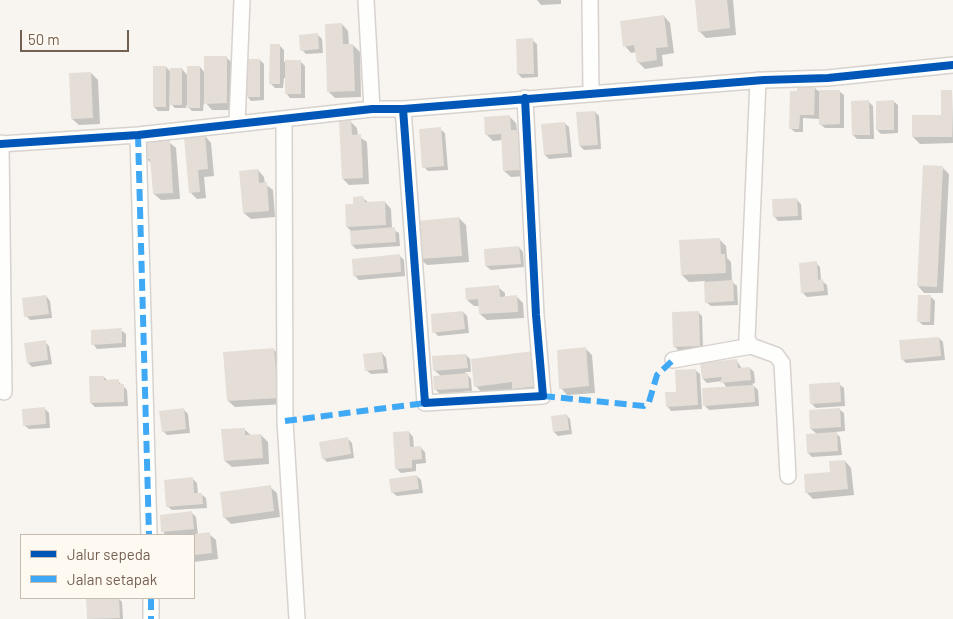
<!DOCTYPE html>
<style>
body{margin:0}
#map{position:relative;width:953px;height:619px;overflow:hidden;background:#f8f5f0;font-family:Barlow,sans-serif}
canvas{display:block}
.legend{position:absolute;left:20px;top:534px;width:175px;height:65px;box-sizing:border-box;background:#fefaf2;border:1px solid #c7bcb1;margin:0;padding:6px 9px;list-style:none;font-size:15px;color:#755f50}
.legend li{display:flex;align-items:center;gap:10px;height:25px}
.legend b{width:25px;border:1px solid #c7bcb1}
.scale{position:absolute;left:20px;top:30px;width:109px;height:22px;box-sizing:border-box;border:2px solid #755f50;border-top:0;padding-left:6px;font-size:15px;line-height:18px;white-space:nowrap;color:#755f50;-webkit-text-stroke:4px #fefaf2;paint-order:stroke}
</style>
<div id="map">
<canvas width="953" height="619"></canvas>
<ul class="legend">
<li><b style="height:6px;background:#0057b8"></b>Jalur sepeda</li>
<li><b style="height:6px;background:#3fa9f5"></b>Jalan setapak</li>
</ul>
<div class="scale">50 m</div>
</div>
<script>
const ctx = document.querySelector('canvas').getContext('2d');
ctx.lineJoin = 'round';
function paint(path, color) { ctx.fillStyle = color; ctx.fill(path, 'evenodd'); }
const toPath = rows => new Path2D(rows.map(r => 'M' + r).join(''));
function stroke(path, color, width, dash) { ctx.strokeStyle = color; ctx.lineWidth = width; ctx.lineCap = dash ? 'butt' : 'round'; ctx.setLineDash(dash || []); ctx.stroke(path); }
paint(toPath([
 [537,0,561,0,561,4,541,5],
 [696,0,737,0,733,0,736,35,706,38,699,31],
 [664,16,670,23,674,53,662,55,663,66,645,69,638,62,636,52,631,53,625,46],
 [342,24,348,31,349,45,353,45,360,52,361,97,335,98,328,91],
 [317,34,322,39,323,53,306,54,302,50],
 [532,40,537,44,538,77,522,78,518,74],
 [280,46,284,50,284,62,301,62,305,66,305,98,290,98,286,93,286,78,284,78,283,88,275,88,271,84],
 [226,57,233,64,233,110,212,110,204,101,203,111,192,111,186,105,186,108,175,108,170,103,169,111,158,111,154,107,166,67,171,72,182,69,188,76,200,67,205,73],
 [260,60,264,64,264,100,251,101,247,96],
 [91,73,98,80,100,124,79,125,72,119],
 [814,87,818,91,839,91,844,95,844,128,825,128,820,124,820,119,803,118,803,132,795,132,790,128,799,92],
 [952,91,953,143,920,144,913,137,942,117],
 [868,101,873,106,874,139,857,139,853,135],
 [893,101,898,105,898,133,881,134,877,130],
 [595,112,599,116,601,149,584,150,580,146],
 [509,116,516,123,517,130,524,138,526,176,511,177,504,171,502,140,493,141,486,134],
 [351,122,357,128,358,136,367,142,369,184,349,185,343,179],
 [564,123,569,127,572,157,549,159,545,155],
 [440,129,445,133,448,170,428,171,424,167],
 [205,136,211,143,214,176,204,177,206,198,197,199,190,192],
 [169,142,176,148,180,199,161,200,154,194,152,164,146,158],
 [943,168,949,174,943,293,924,293,918,286],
 [258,170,264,177,265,184,273,190,275,217,251,219,244,213],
 [363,198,369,203,385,202,391,209,392,229,399,233,400,246,356,249,352,245,351,231,347,227,354,205],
 [797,200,801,204,802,220,778,221,774,216],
 [459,218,466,225,469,262,427,265,420,259],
 [719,239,726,246,727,258,731,262,732,282,737,286,738,305,711,306,706,302,705,281,689,282,682,275],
 [519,247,523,252,524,267,491,270,486,266],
 [400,256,404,260,405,276,359,280,354,275],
 [816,263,820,267,821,280,827,285,828,295,807,297,802,292],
 [498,287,505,293,505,297,517,297,523,303,524,318,487,320,480,314,480,306,474,306,467,300],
 [46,296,50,301,52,318,30,320,26,316],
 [931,297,935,301,934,325,923,325,918,321],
 [463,312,467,316,469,333,438,336,434,332],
 [698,312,702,316,703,350,679,351,675,347],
 [121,330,126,334,126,347,97,349,93,344],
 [939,338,943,342,945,360,906,363,902,359],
 [45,342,49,346,52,364,32,367,28,363],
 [586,349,592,355,595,393,567,395,561,388],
 [274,350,281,356,284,404,235,407,228,401],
 [382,353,386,358,388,373,371,374,366,370],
 [466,355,470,359,471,372,465,372,471,379,472,391,440,394,436,390,441,376,434,370],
 [540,359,543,392,520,395,514,389,482,393,476,386],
 [737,361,742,369,750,368,754,372,755,383,752,384,758,390,759,406,709,410,705,406,727,388,722,381,707,383,703,379],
 [695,370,700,374,702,409,671,411,667,406],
 [104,377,108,381,118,381,127,390,128,406,95,407,91,403],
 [839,384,844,388,845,406,816,408,811,403],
 [44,408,49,413,50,428,29,429,24,425],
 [839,409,844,413,845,431,835,432,840,437,842,455,812,457,808,453,817,434,811,429],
 [184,410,188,414,190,433,167,435,163,431],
 [566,415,570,419,572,434,558,436,554,432],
 [244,429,252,436,261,435,268,442,269,464,232,467,225,461],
 [409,432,413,437,414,448,421,448,425,452,426,463,416,464,416,471,401,473,396,468],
 [348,439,352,443,354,458,327,462,323,458],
 [845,461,851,468,854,495,813,499,806,492],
 [417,476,421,480,423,493,397,496,392,492],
 [192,478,197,483,198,494,201,494,206,498,207,508,172,510,167,506],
 [270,487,277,493,280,517,231,524,224,517],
 [192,513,196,517,198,535,209,534,216,540,218,559,194,562,194,535,166,535,163,532],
 [118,598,122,602,123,619,89,619,88,600]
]), '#0003');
paint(toPath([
 [695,0,727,0,730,28,698,32],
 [664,15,668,47,656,48,657,60,637,63,634,45,623,47,620,21],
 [342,23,343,44,353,44,355,91,327,92,325,24],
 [318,33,319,49,300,51,299,35],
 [533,38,534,74,517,74,516,39],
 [270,44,280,44,280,84,269,84],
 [204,56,227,56,227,103,204,104],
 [246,59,260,59,260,97,246,97],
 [285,60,301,60,301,94,285,94],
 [153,66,166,66,166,107,153,107],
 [187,66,200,66,200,108,187,108],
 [170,68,182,68,182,105,169,105],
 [91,72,93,118,71,119,69,73],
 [797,86,815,86,814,115,800,115,799,129,789,129,790,91,797,91],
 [819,90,840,90,840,124,819,125],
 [941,90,952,90,952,137,912,137,912,115,941,115],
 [869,100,870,135,852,135,851,101],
 [894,100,894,130,876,130,876,101],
 [595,111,598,145,579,146,576,112],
 [510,115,511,130,518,130,520,170,503,171,501,134,485,135,484,117],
 [351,120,352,135,361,134,363,178,342,179,339,121],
 [565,122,568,153,544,155,541,124],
 [441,127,444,166,422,168,419,129],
 [205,135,208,169,198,170,200,192,189,193,184,137],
 [170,140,173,193,153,194,150,159,144,159,143,143],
 [923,165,943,166,937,287,917,286],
 [258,169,259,183,267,182,269,211,243,213,239,171],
 [363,196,365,202,385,201,386,225,346,227,345,204,353,204,353,197],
 [797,198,798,216,773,217,772,199],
 [459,217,462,256,419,259,416,221],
 [395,227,396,242,351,245,350,231],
 [720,238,721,254,725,254,726,273,681,275,679,240],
 [519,246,521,264,485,266,484,249],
 [400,254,401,272,353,276,352,259],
 [817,261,818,280,823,279,824,291,801,293,799,263],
 [733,280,734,301,705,303,704,282],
 [499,285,500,297,517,295,518,312,479,314,478,299,466,300,465,288],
 [46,295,49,314,24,317,22,298],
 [918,295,931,295,930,322,917,322],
 [463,311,465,329,432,333,431,314],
 [699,311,700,346,673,347,672,312],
 [122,328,122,343,91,345,91,330],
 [939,337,941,356,901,360,899,340],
 [46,340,48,360,27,363,24,343],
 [586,347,589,386,559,389,557,350],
 [274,348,278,398,227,401,223,352],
 [533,351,537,386,512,389,512,382,474,387,471,359],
 [382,352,384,369,365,371,363,354],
 [466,354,468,368,433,371,432,356],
 [737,359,738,368,750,367,751,380,720,383,722,377,702,379,700,363],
 [696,369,698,405,666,407,665,392,676,392,675,370],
 [468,373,469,388,434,390,433,376],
 [89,376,104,376,104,380,119,379,119,384,124,384,124,402,90,403],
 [840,382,841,402,810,404,809,384],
 [754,385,755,402,703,406,702,388],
 [45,407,46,424,23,426,22,409],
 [184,408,186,429,162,432,159,411],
 [840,408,841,427,810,429,809,410],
 [567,414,569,430,553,432,551,416],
 [245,428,245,435,261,434,263,458,224,461,221,429],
 [409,431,410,447,421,446,422,459,412,460,412,468,395,469,393,432],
 [837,432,838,451,807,453,806,434],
 [348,437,351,454,322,459,319,442],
 [845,460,848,489,805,493,804,474,830,472,829,461],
 [417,475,419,489,391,493,389,479],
 [193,477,194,493,202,493,203,504,166,507,164,480],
 [271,485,274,511,223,518,220,492],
 [192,511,194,529,161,532,160,515],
 [210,532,212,553,194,555,194,534],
 [119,598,120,618,87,619,86,599]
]), '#e4ded7');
const street = toPath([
 [366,0,372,109],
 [590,0,591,94],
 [758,80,747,339,751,346,776,355,782,363,788,476],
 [403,109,425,403,543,396,536,315,525,98],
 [284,120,285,421,297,619],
 [237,124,242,0],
 [138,135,149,535],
 [1,143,4,392],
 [0,144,138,135,372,109,403,109,764,80,828,78,953,65],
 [673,360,751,346],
 [151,598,151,619]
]);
stroke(street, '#d7d2ce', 18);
stroke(street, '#fefefd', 15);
stroke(toPath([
 [138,135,149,535],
 [543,396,644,406,649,402,657,375,673,360],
 [285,421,425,403],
 [151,598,151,619]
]), '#3fa9f5', 6, [12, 6]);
stroke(toPath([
 [403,109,425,403,543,396,536,315,525,98],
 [0,144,138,135,372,109,403,109,764,80,828,78,953,65]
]), '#0057b8', 8);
</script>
